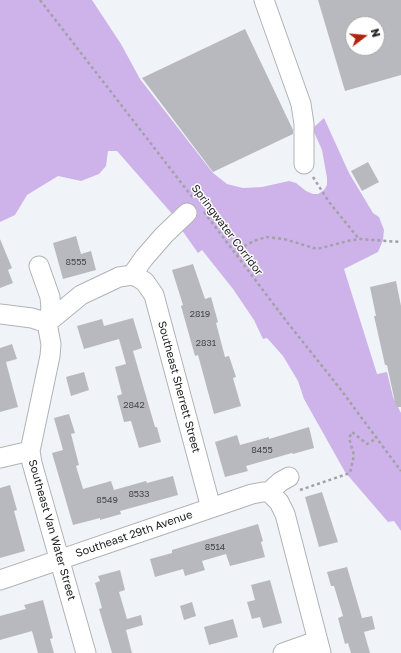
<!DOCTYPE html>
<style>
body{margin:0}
#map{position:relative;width:401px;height:653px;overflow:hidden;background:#f0f4f8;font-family:"Golos Text",sans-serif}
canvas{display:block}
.north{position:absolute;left:345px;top:16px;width:40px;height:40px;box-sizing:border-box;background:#fff;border:1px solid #a7a7a7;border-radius:50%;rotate:74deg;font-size:11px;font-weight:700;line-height:16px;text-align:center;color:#222324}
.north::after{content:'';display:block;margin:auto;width:14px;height:18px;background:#b1230c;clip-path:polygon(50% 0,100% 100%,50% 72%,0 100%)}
</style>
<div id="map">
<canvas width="401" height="653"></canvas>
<div class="north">N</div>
</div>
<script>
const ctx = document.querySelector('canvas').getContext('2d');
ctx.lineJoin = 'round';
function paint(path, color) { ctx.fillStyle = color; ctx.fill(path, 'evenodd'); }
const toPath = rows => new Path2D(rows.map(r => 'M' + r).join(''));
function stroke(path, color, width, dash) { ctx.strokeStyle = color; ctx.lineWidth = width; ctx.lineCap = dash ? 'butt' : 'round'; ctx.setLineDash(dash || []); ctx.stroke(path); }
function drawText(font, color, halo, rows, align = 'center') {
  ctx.font = font + ' "Golos Text",sans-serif'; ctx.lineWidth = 3; ctx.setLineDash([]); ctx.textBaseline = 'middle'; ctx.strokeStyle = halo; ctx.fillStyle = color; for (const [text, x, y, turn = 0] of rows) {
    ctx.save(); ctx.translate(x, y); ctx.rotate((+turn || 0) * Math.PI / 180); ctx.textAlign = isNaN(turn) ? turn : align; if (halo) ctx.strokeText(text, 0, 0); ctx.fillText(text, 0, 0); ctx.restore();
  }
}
paint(toPath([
 [0,0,92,0,121,44,140,79,213,173,227,184,243,188,262,187,289,181,296,183,306,191,313,194,318,194,324,190,327,185,327,178,322,150,314,132,314,127,324,118,349,173,373,213,379,217,384,230,383,240,378,252,344,269,377,374,387,372,393,397,401,413,401,531,394,521,388,522,345,472,304,399,298,381,283,356,267,338,263,339,254,320,233,289,202,250,198,253,179,226,174,216,117,151,108,151,106,166,99,174,81,181,58,176,27,195,15,215,0,222]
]), '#ceb3ea');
paint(toPath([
 [318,0,401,0,401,75,345,91],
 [353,24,377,24,377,48,353,48],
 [245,29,293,130,293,134,213,172,142,78],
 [368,162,379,182,362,191,351,171],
 [76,236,81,254,91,251,96,270,63,279,53,243],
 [0,239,12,268,8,270,13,283,0,288],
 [193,264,205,299,211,297,218,322,216,323,225,357,229,356,236,377,233,378,241,406,214,414,198,355,195,356,181,306,183,305,172,270],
 [396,281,401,306,401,407,396,407,387,365,385,365,379,338,374,316,376,316,370,287],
 [133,318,142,348,133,351,155,427,157,427,161,442,139,448,131,421,124,422,117,396,122,394,115,367,126,364,119,339,84,349,77,326,102,319,104,326],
 [12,344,17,359,6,362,18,407,0,412,0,348],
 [84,372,89,390,71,396,66,377],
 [69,414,75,433,71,434,79,465,76,466,83,489,111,481,114,490,146,481,147,483,173,476,178,495,120,511,121,514,100,520,100,518,73,525,52,453,63,450,54,418],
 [309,427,314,448,293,454,292,453,246,466,248,471,225,477,215,442,237,435,240,445,269,437,269,439],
 [10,485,17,510,14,511,25,551,0,558,0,488],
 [322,492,338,542,319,547,305,497],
 [258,524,263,541,261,542,265,557,230,566,226,554,202,561,205,570,185,576,183,569,155,577,150,559,172,553,172,550],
 [347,567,362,618,372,616,375,629,364,632,370,653,351,653,348,643,345,644,338,618,343,616,334,586,331,586,327,572],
 [120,570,125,590,119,592,127,619,141,615,143,625,126,630,132,653,112,653,99,609,102,608,95,583,100,581,98,576],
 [270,580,282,623,263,628,260,617,252,619,247,602,255,600,251,585],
 [43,600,53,638,50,639,54,653,38,653,32,631,0,640,0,616,26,609,24,605],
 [192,602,196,616,184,620,180,606],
 [233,619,238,637,209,645,204,627]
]), '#b8b9be');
const minor = toPath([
 [264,0,301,104,304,124,304,164],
 [39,266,50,297,51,310,47,323,51,344,50,356,30,451,32,463,86,653],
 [132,275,144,258,164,235,187,213],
 [0,314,32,318,47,323],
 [47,323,81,295,119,277,132,275,139,278,145,282,154,295,211,508],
 [0,458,30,451],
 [269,492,280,482,289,477],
 [0,580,252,494,263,492,269,492,279,502,285,514,321,653],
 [283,653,317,641]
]);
stroke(minor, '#b0b3b6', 21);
stroke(toPath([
 [40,0,193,198],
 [313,177,329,202,359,239],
 [204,212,287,322,338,386,401,471],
 [237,256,246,245,254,241,266,237,284,239,317,249,348,241,359,239,401,242],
 [300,490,350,473,354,455,349,438,352,432,367,444,377,438]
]), '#a0a2a5', 2.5, [3, 3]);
stroke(minor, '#fff', 19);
drawText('9px', '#48484a', null, [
 ["8555",76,262],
 ["2819",200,314],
 ["2831",206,343],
 ["2842",134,405],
 ["8455",262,450],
 ["8533",139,494],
 ["8549",107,500],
 ["8514",215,547]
]);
drawText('11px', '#222324', '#fff', [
 ["Springwater Corridor",227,230,53],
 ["Southeast Sherrett Street",179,387,75],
 ["Southeast Van Water Street",52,530,74],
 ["Southeast 29th Avenue",134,534,-19]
]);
</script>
